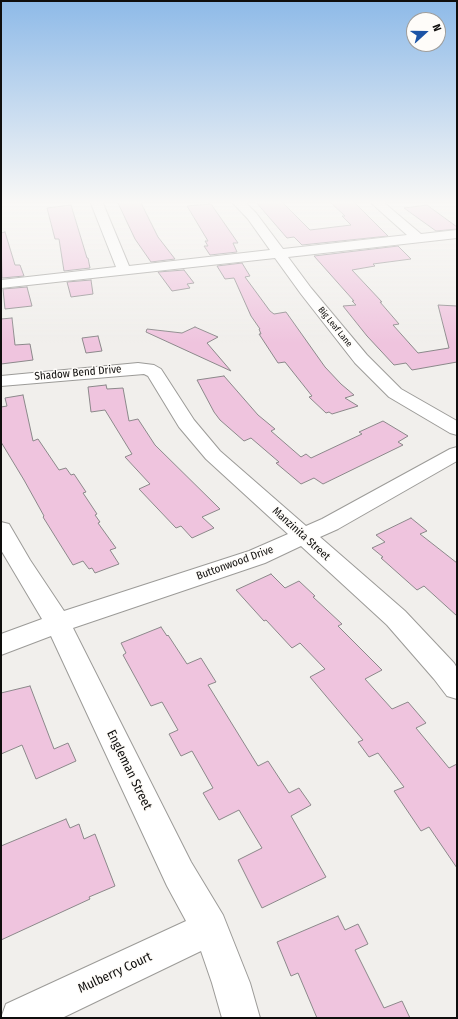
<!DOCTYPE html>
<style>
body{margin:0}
#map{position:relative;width:458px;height:1019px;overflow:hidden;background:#f1efec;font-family:"Fira Sans Condensed",sans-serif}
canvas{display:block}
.frame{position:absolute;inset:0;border:2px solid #0f0e0d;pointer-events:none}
.north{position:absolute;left:406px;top:12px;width:40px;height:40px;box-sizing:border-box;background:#fefcf9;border:1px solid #9e9d9b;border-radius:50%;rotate:69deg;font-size:11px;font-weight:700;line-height:16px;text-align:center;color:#0f0e0d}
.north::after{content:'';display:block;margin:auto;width:14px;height:18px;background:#1c54a6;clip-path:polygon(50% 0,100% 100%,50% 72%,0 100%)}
</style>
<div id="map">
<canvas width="458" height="1019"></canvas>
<div class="frame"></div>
<div class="north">N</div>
</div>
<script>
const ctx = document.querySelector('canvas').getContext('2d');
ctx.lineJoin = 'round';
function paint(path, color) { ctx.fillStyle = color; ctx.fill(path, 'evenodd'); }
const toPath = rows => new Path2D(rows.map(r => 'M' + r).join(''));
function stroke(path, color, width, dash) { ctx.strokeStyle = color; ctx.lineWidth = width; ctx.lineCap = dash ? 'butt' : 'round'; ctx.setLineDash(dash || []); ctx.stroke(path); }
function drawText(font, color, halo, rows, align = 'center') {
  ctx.font = font + ' "Fira Sans Condensed",sans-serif'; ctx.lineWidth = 3; ctx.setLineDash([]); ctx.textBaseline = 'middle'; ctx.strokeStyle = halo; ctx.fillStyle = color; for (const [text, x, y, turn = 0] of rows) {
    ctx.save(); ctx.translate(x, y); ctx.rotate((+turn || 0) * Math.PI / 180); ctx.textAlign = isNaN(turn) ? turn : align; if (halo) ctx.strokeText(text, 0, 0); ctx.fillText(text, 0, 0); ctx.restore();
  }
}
const building = toPath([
 [117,201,140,201,158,237,175,259,151,262,135,239,117,201],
 [255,201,281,201,310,230,351,225,342,216,345,216,329,201,353,201,388,236,302,245,294,237,287,238,255,201],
 [211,204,238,243,233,243,237,252,210,255,204,246,208,246,205,241,208,241,187,206,211,204],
 [71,205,87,258,88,258,90,268,64,271,59,239,55,239,47,208,71,205],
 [427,205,457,227,457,229,436,231,404,208,427,205],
 [5,232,15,265,20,265,24,276,2,278,1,233,5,232],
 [398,246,411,259,373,264,375,266,352,270,382,302,380,302,399,324,393,325,418,353,449,348,438,305,457,306,457,362,412,370,406,363,394,365,367,336,343,306,356,305,352,301,354,301,314,256,398,246],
 [242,263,250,276,245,277,270,311,274,314,286,312,325,367,341,384,354,395,345,398,358,406,332,414,329,412,326,413,309,397,312,396,285,362,278,363,259,334,261,334,259,329,260,329,251,316,234,278,225,279,217,266,242,263],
 [184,270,194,283,187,284,190,288,172,291,158,272,184,270],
 [91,280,93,294,71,297,67,282,91,280],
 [27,287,32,306,5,309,3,289,27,287],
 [12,318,15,345,30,344,33,360,1,364,1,319,12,318],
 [195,327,218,337,207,343,231,371,146,332,147,329,182,333,195,327],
 [98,336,102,351,86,353,82,338,98,336],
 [224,376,258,415,275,429,271,431,301,457,306,454,311,458,362,434,359,432,383,421,408,436,398,442,403,445,323,484,314,478,301,484,276,463,279,462,251,438,244,441,220,420,214,412,197,380,224,376],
 [106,385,107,389,123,388,129,421,138,419,155,445,220,509,202,517,214,528,192,538,181,526,176,528,139,489,150,484,125,457,132,454,105,410,91,412,88,387,106,385],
 [23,395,33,441,38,439,59,470,66,468,71,475,74,474,86,492,83,493,97,514,95,515,100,522,98,523,116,548,110,550,119,564,95,573,92,568,89,569,83,561,73,565,43,517,44,516,24,480,1,442,1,407,7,406,5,398,23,395],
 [411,518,427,531,420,534,457,563,457,616,424,586,417,590,381,558,383,557,372,548,385,542,376,535,411,518],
 [271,574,285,588,299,581,315,596,313,597,342,624,338,626,382,670,365,679,392,709,408,702,426,723,416,728,449,768,457,764,457,868,429,827,421,831,394,791,404,787,378,753,369,757,358,742,363,740,310,677,325,669,300,643,292,648,266,620,264,621,236,590,271,574],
 [161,627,167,636,168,635,187,664,201,658,216,682,208,685,258,766,268,761,289,793,299,788,311,805,291,816,326,877,262,908,238,860,262,848,239,810,219,820,203,793,213,788,192,751,181,756,169,734,178,730,162,702,151,706,123,655,126,653,121,643,161,627],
 [30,686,54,749,68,743,76,761,36,779,22,745,1,754,1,693,30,686],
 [66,819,70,828,79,824,84,839,95,834,115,886,89,897,90,899,1,940,1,846,66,819],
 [338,916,345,930,358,924,368,944,355,950,384,1008,402,1001,410,1018,317,1018,298,973,291,976,277,942,338,916]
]);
paint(building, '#efc4de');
stroke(building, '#8b888a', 1);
const minor = toPath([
 [90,201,102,201,129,266,270,250,248,219,231,201,244,201,256,213,283,249,407,235,369,201,382,201,421,234,457,230,457,238,288,257,311,288,367,355,401,389,457,421,457,435,450,433,389,397,355,363,301,294,275,258,1,288,1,280,116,267,90,201],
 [138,363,154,365,161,369,194,420,220,451,306,526,322,519,450,449,457,447,457,461,338,529,320,537,405,611,454,663,457,668,457,699,447,696,434,679,387,625,301,546,265,563,73,628,191,862,223,915,250,983,260,1018,222,1018,212,983,201,951,62,1018,1,1018,6,1004,186,921,167,886,51,636,1,655,1,634,42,619,1,550,1,522,9,524,30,560,64,611,249,551,288,534,206,459,179,427,148,376,144,374,1,386,1,376,138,363]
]);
stroke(minor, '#9c9b98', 2);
paint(minor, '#fff');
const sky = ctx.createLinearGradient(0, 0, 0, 343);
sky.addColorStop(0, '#8ebae8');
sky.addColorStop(0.59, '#f9f8f6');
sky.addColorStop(1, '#f9f8f600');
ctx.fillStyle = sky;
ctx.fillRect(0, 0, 458, 343);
drawText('9px', '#0f0e0d', '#fefcf9', [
 ["Big Leaf Lane",335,327,51]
]);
drawText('11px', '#0f0e0d', '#fefcf9', [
 ["Shadow Bend Drive",78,373,-5],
 ["Manzinita Street",301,534,42],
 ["Buttonwood Drive",235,563,-20]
]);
drawText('13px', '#0f0e0d', '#fefcf9', [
 ["Engleman Street",129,770,64],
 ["Mulberry Court",115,973,-25]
]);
</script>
